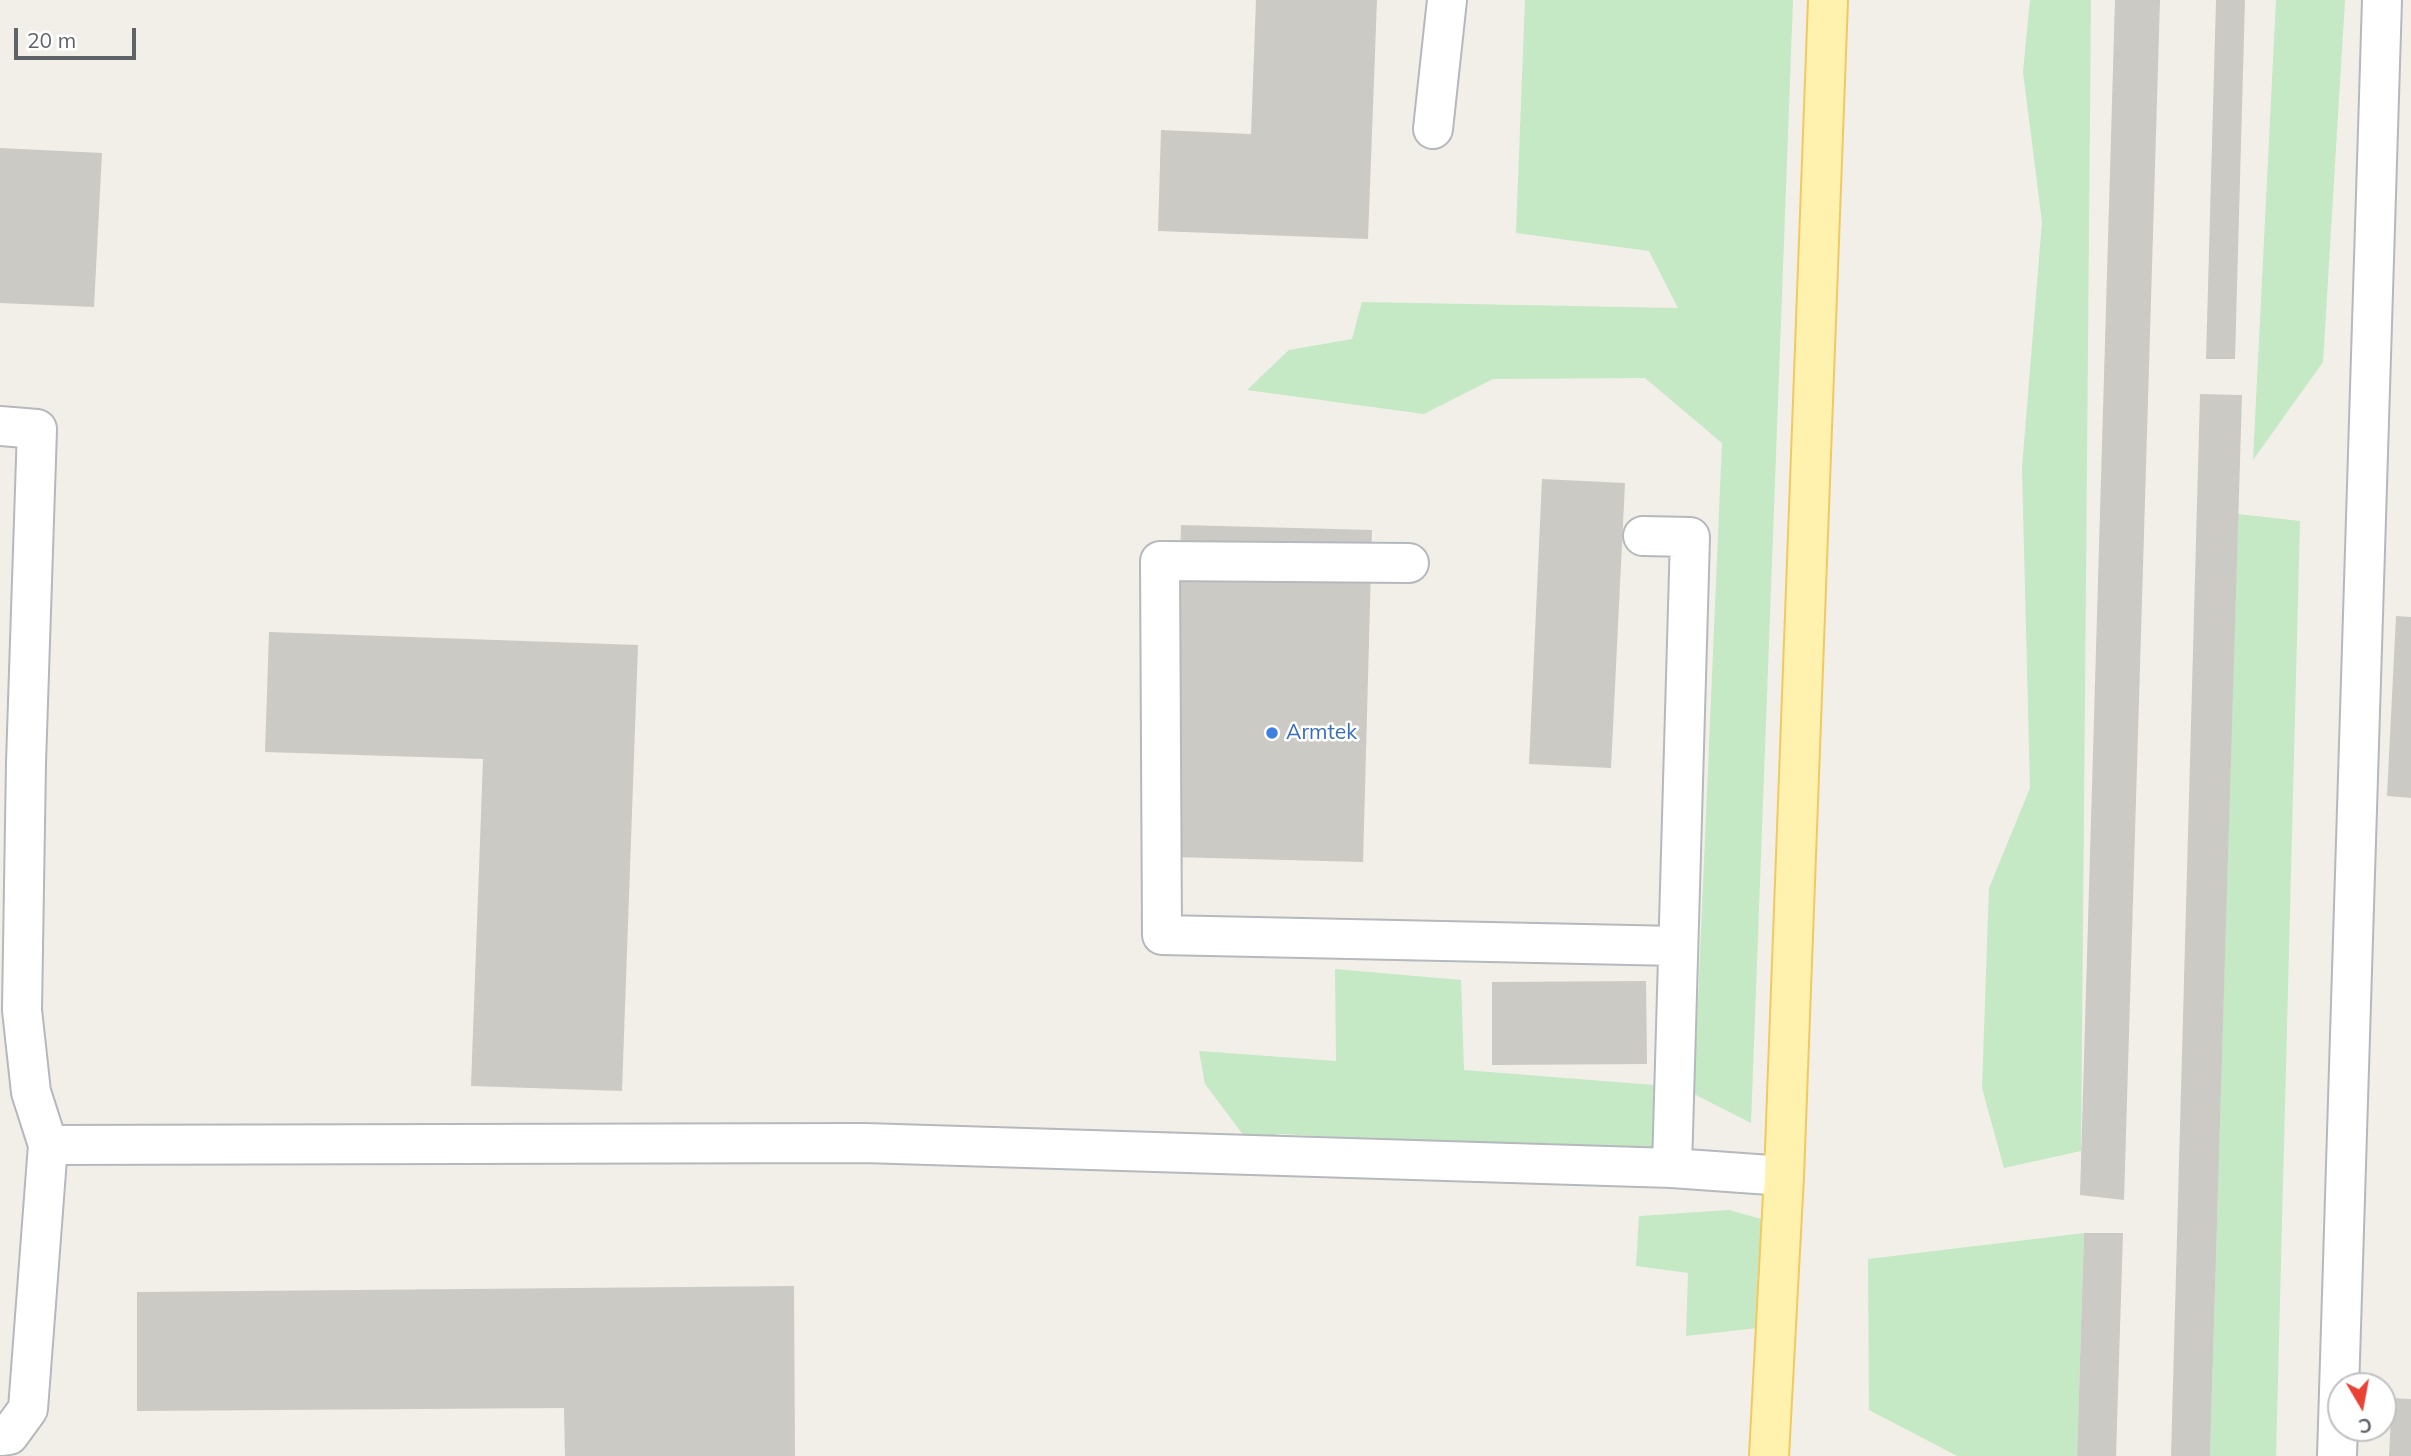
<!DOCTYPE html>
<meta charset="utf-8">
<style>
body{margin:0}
#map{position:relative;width:2411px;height:1456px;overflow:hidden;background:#f1efe8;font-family:Mulish,sans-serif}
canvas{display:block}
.north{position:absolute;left:2327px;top:1372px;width:70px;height:70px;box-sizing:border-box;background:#fff;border:2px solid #bfc1c3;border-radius:50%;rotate:170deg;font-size:19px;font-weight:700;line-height:28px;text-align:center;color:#5f6368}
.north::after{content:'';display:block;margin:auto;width:24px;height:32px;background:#ea4335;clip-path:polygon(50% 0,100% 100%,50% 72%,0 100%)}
.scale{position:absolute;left:14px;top:28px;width:122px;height:32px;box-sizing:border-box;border:4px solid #5f6368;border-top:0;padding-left:9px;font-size:21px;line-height:24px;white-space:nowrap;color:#5f6368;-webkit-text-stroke:5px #fff;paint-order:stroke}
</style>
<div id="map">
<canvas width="2411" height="1456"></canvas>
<div class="north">С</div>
<div class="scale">20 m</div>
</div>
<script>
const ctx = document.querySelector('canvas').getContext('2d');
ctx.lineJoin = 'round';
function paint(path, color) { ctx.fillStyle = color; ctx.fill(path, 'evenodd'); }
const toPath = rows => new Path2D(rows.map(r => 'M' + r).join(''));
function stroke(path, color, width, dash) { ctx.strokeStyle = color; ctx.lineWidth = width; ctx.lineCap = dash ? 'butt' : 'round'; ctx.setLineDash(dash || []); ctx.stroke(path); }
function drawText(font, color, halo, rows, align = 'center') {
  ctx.font = font + ' Mulish,sans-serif'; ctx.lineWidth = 5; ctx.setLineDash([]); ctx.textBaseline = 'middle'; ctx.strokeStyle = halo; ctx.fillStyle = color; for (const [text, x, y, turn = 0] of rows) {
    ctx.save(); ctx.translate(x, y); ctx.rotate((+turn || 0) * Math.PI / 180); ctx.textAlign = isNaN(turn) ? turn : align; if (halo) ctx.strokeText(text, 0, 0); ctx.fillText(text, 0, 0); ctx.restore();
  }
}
paint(toPath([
 [1525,0,1793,0,1751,1123,1694,1094,1722,443,1645,378,1493,379,1424,414,1247,390,1289,350,1352,339,1362,302,1678,308,1649,251,1516,233],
 [2030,0,2091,0,2081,1151,2004,1168,1982,1088,1989,888,2030,788,2022,468,2042,222,2023,72],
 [2276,0,2345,0,2323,362,2253,460],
 [2238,514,2300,521,2276,1456,2210,1456],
 [1335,969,1461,980,1464,1070,1654,1085,1654,1154,1280,1134,1247,1140,1205,1084,1199,1051,1336,1061],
 [1729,1210,1765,1220,1758,1328,1686,1336,1688,1273,1636,1266,1639,1216],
 [2084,1233,2077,1456,1957,1456,1869,1410,1868,1259]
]), '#c5e8c5');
paint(toPath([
 [1256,0,1377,0,1368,239,1158,231,1161,130,1251,134],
 [2115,0,2160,0,2124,1200,2080,1195],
 [2216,0,2245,0,2235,359,2206,359],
 [0,148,102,153,94,307,0,303],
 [2200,394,2242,395,2210,1456,2171,1456],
 [1542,479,1625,483,1611,768,1529,764],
 [1181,525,1372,530,1363,862,1172,857],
 [2396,616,2411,617,2411,798,2387,796],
 [269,632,638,645,622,1091,471,1086,483,759,265,752],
 [1646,981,1647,1064,1492,1065,1492,982],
 [2084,1233,2123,1233,2116,1456,2077,1456],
 [794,1286,795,1456,565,1456,564,1408,137,1411,137,1292],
 [2392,1398,2411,1399,2411,1456,2389,1456]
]), '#cccac5');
const minor = toPath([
 [1433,129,1447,0],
 [0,426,37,429,26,763,22,1010,31,1092,48,1145,28,1409,9,1435,0,1436],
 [1643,536,1690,537,1672,1168],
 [1409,563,1160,561,1162,935,1677,946],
 [48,1145,864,1143,1672,1168,1784,1176],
 [2337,1456,2382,0]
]);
const major = toPath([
 [1769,1456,1784,1176,1828,0]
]);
stroke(minor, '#b5b8bc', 42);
stroke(major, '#f2c960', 42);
stroke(minor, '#fff', 38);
stroke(major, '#fff2af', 38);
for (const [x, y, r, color] of [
 [1272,733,7,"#3f7fe0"]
]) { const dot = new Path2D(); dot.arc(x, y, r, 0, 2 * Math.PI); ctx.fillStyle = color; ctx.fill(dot); stroke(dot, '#fff', 2.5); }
drawText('21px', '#366cbe', '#fff', [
 ["Armtek",1286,733]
], 'left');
</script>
